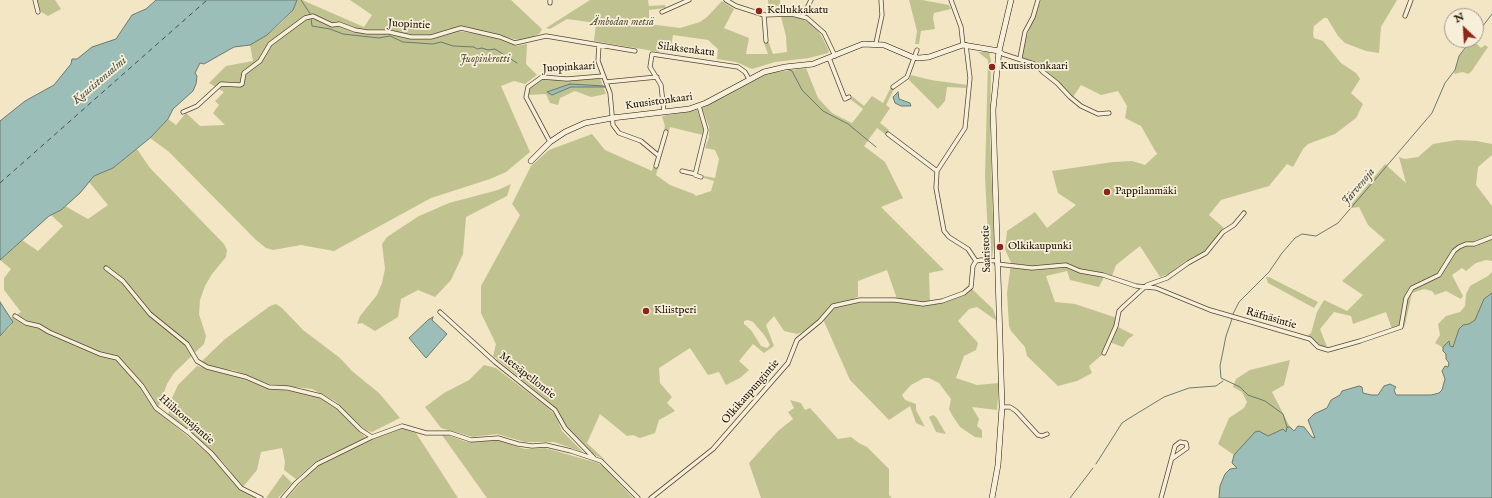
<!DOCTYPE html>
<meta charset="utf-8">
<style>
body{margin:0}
#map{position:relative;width:1492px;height:498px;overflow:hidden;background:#f2e6c4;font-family:"IM FELL English",serif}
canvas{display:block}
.north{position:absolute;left:1444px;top:8px;width:40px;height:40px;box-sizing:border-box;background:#f7efd9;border:1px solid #a29884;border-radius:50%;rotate:335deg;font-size:11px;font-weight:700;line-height:16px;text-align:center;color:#221505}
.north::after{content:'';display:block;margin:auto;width:14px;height:18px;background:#8f2418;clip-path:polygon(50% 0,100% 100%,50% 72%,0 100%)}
</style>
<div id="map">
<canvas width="1492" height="498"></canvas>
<div class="north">N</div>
</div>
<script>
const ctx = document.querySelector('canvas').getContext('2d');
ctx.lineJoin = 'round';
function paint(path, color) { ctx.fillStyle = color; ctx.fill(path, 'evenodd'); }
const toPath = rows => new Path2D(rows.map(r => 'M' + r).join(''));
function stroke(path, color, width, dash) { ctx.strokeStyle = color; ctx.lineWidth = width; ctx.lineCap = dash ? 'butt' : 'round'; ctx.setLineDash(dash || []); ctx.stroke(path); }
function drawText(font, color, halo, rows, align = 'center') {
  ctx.font = font + ' "IM FELL English",serif'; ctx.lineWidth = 3.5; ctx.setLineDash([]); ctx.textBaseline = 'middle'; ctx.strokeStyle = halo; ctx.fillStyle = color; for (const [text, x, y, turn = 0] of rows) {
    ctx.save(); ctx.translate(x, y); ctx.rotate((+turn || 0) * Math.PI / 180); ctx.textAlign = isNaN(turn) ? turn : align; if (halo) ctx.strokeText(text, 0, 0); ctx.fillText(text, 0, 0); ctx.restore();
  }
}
paint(toPath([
 [37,0,55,0,61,9,48,16,40,11],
 [297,0,302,0,364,27,372,15,350,0,511,0,542,29,540,33,529,39,518,40,463,27,456,27,458,31,491,36,516,46,527,44,526,64,537,75,525,84,514,81,501,86,530,152,506,172,490,179,431,198,334,251,301,245,273,250,266,248,256,240,168,151,150,138,168,119,176,125,186,113,200,126,225,125,213,113,219,105,215,101,224,92,209,83,226,66,253,61,250,45,267,35,282,22,293,10],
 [590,0,648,0,649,6,665,5,666,8,649,10,649,24,680,28,700,22,707,17,722,1,734,9,724,28,749,38,746,54,768,54,764,43,769,43,773,54,787,52,786,36,781,17,788,16,800,18,812,24,821,35,829,51,828,53,809,58,775,62,752,69,736,62,717,59,718,49,708,40,673,35,670,52,659,51,659,52,594,41,596,23,567,19,550,29,546,28],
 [768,0,780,0,781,9,769,11],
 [909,0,922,0,949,5,951,9,934,13,933,18,935,29,921,31,919,44,915,44,917,31],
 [1041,0,1397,0,1381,27,1379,53,1366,51,1345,43,1338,36,1327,18,1324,18,1314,26,1313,34,1314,38,1323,41,1341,63,1356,73,1360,79,1351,93,1363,104,1356,118,1335,134,1308,144,1303,149,1293,167,1287,164,1269,186,1221,200,1209,215,1224,228,1207,250,1184,262,1169,274,1160,277,1140,246,1116,265,1112,276,1106,273,1099,287,1070,280,1067,271,1046,276,1055,302,1075,304,1117,318,1116,326,1134,335,1128,339,1123,347,1109,342,1104,353,1089,366,1092,373,1077,381,1058,386,1027,356,1025,347,1011,331,1009,326,1007,293,1011,263,1005,249,1007,231,1035,212,1047,228,1076,205,1058,193,1052,171,1113,162,1132,161,1145,165,1157,154,1141,126,1125,118,1127,106,1118,91,1101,95,1081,85,1073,97,1037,62,1022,58,1024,43],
 [1473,40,1481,48,1485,45,1488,47,1471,72,1468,74,1463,72,1454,74,1459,56],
 [978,52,989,52,991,61,990,134,994,244,992,258,985,257,989,256,985,177,988,60],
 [806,68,818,98,832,113,852,123,863,109,850,99,853,97,864,106,872,96,883,103,891,87,894,89,886,105,890,108,880,123,889,130,885,134,877,128,864,146,885,162,903,198,881,207,944,270,929,273,930,303,897,299,887,270,858,281,858,297,854,298,853,303,899,302,918,305,937,304,966,295,972,289,993,309,997,321,977,307,969,309,958,321,978,343,976,350,964,356,956,378,977,385,999,383,997,410,972,407,979,419,977,426,982,430,982,438,975,437,960,427,952,415,949,409,951,399,939,383,929,378,924,378,911,385,902,395,905,400,916,404,916,410,925,427,916,423,910,406,889,420,850,380,822,317,802,332,797,334,784,331,774,316,766,325,774,346,764,353,753,344,739,361,749,370,740,378,726,385,719,372,708,375,690,348,659,368,660,383,672,397,667,403,675,411,659,420,655,433,640,438,633,435,627,436,600,414,587,443,605,460,593,454,567,429,553,405,493,356,496,344,481,313,481,286,520,215,512,204,531,166,549,150,592,134,605,150,652,171,653,167,658,168,656,175,670,185,694,194,696,196,711,191,714,181,704,178,704,176,715,178,719,159,715,150,705,148,709,137,709,127,702,108,769,73],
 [748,320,753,322,765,336,770,345,767,348,761,346,751,330,744,324,744,321],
 [911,75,931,80,967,85,966,88,947,87,945,101,938,109,909,80],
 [543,78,600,78,606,94,591,97,575,91,560,98,558,105,550,103,546,94,528,95,530,87],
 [697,110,703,128,703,135,670,127,668,132,664,131,665,126,662,116],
 [1457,140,1477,141,1492,144,1492,155,1478,167,1476,185,1492,206,1492,261,1486,260,1476,263,1466,271,1462,268,1452,275,1463,296,1461,299,1446,291,1435,295,1432,291,1424,289,1412,293,1405,325,1399,330,1393,332,1386,312,1353,324,1351,316,1334,312,1320,329,1327,347,1321,346,1307,336,1311,333,1317,312,1324,300,1347,311,1363,295,1342,281,1385,240,1368,225,1359,207,1352,208,1350,206,1385,164,1406,183,1399,157,1405,159,1418,157,1433,144],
 [137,149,150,168,224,244,227,250,226,257,212,274,205,286,200,300,199,314,206,336,204,344,174,373,167,384,157,411,209,454,242,491,258,498,0,498,0,336,10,327,13,322,11,318,21,312,4,290,4,278,11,269,0,260,22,240,38,251,63,226,51,215,61,210,65,206,88,219,108,205,89,182,94,176,113,168],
 [511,184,507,196,466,217,463,254,451,280,435,297,418,290,401,299,398,317,375,331,362,323,357,324,360,316,377,295,382,283,385,269,382,244,387,237,419,216,449,203,498,190],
 [1492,272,1492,325,1446,356,1442,347,1435,343,1440,335,1438,324,1446,316,1460,312,1465,306,1466,294,1470,286,1488,276],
 [1266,277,1269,277,1318,302,1314,308,1268,283],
 [276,304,282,308,303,330,340,358,352,371,379,393,400,418,372,432,365,430,335,401,312,389,269,384,233,370,217,369,206,365,202,361,225,339,270,306],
 [1290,360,1284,385,1272,392,1290,427,1287,428,1286,432,1278,431,1241,454,1234,455,1218,444,1229,418,1244,408,1247,402,1242,392,1233,387,1236,379,1250,370],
 [785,363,791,366,788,367,716,449,655,498,647,498,713,447],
 [484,365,496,368,547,407,556,416,562,431,583,452,554,442,525,442,497,434,473,437,441,428,425,407,444,393,469,380],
 [197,366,225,374,234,375,264,387,310,394,325,400,336,408,366,438,315,462,296,479,284,470,285,462,282,448,261,452,257,470,243,487,222,461,189,431,168,415,172,398,178,385],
 [790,400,801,403,805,410,810,408,838,439,851,437,859,443,867,447,889,469,889,495,892,498,761,498,749,463,778,431,793,419,788,412,794,408],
 [933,415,936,417,946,434,936,432,929,417],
 [401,428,416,433,458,498,287,498,317,465,373,439],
 [442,435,450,436,467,442,496,440,525,449,545,448,598,463,604,467,633,498,487,498],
 [283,474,292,483,278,498,266,498]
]), '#c0c390');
const water = toPath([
 [156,0,297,0,293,10,267,35,250,45,234,47,204,64,200,63,195,73,197,76,196,84,193,91,173,109,168,119,150,138,113,168,94,176,80,193,61,210,49,216,0,260,0,121,25,101,54,85,71,64,72,59,77,59,92,47,116,39,132,15,146,9,156,0],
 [570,84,604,86,605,87,571,87,552,95,547,92,570,84],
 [898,92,899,99,910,103,911,106,901,106,895,103,893,97,898,92],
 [1492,293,1492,498,1219,498,1220,486,1225,474,1230,469,1237,468,1232,463,1234,455,1255,432,1259,431,1268,436,1283,429,1286,432,1287,427,1290,427,1294,431,1298,426,1304,427,1312,437,1315,438,1308,420,1314,414,1327,408,1331,400,1340,395,1342,391,1359,386,1362,387,1363,393,1371,395,1378,395,1384,386,1390,384,1396,387,1394,390,1396,395,1431,395,1439,393,1442,390,1445,379,1442,371,1445,366,1448,367,1449,363,1446,359,1446,354,1443,351,1443,347,1449,341,1450,346,1453,347,1459,329,1463,325,1469,324,1475,320,1484,299,1492,293],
 [0,302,13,322,0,336,0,302],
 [433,317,432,320,447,334,426,358,409,338,428,320,433,317]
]);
paint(water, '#9cbeb8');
stroke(water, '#6b7a70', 1);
stroke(toPath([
 [301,0,311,15],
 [311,18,312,26,330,29,343,34,379,38,390,36,403,42,433,44,441,42,453,46,474,47,477,49,482,48,488,50,495,49,517,63],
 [1476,35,1492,14],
 [787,69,792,71,802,90,823,111,848,124,876,147],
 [1233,314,1239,302,1269,272,1282,253,1295,238,1302,234,1316,236,1338,223,1432,113,1445,83,1455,70,1459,56,1471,40],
 [1232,319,1226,336,1220,366,1221,378,1240,387,1248,395,1265,401,1283,414,1287,427],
 [1096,464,1122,423,1128,419,1164,397,1189,388,1216,386,1223,381],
 [1070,498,1093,468]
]), '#6b7a70', 1);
stroke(toPath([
 [0,183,207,0]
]), '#4d5044', 1, [5, 4]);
const street = toPath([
 [35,0,38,12],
 [550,0,550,3],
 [726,0,736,6,764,15,792,14,807,18,824,33,835,56],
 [951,0,961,27,963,45],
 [662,12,689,0],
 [764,15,766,41],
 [803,16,811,0],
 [1405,16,1411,0],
 [876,43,882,15,881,0],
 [599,45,598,61,610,93,613,125,619,133,641,141,659,156],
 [966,45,970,78,965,128,937,171,936,188,944,231,949,237,968,249,976,261],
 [999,51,1003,54,1037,65,1043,72,1057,83,1070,97,1081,106,1098,114,1109,113],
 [829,58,845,99,849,97],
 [1020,58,1025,32,1033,17,1038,0],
 [606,82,657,77],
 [893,87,907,77,917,50],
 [699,106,706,130,695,175,701,177],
 [183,112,197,106,221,84,240,85,242,84,244,73,260,61,270,44,305,18,313,16,332,25,339,24,355,30,367,32,389,32,411,37,431,37,461,28,500,37,515,43,546,36,635,51],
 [664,112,661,85,650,67,652,54,738,67,745,72,749,79],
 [888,134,937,171],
 [550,142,526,97,528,87,542,77,567,79,603,76],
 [656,166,666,132],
 [682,171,695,174],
 [997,264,1032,268,1066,265,1080,271,1103,275,1136,286,1156,288,1210,310,1310,339,1318,347,1328,350,1360,341,1401,327,1406,298,1412,288,1439,275,1454,251,1459,247,1466,244,1474,244,1492,237],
 [106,268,123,281,150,314,187,344,197,361,207,367,246,377,269,387,288,388,321,396,338,407,361,430,372,437,402,426,426,433,450,433,471,440,498,438,518,444,532,446,546,445,571,451,601,461,638,498],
 [440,312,495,362,555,410,565,428,594,458],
 [15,316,26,323,39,326,49,332,100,354,117,358,142,386,156,408,189,433,211,453,241,488,261,498],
 [1104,353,1116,326,1119,311,1124,306,1147,285,1167,278,1188,263,1206,253,1223,232,1234,225,1244,213],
 [1002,407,1010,407,1016,411,1038,435,1042,436,1047,434],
 [283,498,296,483,317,464,372,437],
 [651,498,713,449,788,363,797,340,820,321,833,306,860,300,895,300,923,304,942,301,964,293,971,287,973,266,976,261,981,260,998,261],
 [1161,498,1175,446,1180,442,1186,443,1187,448,1173,458]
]);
const secondary = toPath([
 [531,161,550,142,565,132,585,123,612,118,689,109,706,103,764,72,785,67,813,64,863,44,884,45,912,57,919,58,929,57,963,45,999,51],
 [992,498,998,465,1002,407,993,110,999,51,1011,0]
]);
stroke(street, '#564935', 5);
stroke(secondary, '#221505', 6);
stroke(street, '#f7efd9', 3.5);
stroke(secondary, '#f7efd9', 5);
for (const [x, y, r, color] of [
 [759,11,4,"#8f2418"],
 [992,67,4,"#8f2418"],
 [1107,192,4,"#8f2418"],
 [1000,247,4,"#8f2418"],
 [646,311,4,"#8f2418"]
]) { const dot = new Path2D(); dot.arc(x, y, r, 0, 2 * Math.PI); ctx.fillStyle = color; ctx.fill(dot); stroke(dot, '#f7efd9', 1.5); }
drawText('11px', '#221505', '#f7efd9', [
 ["Kellukkakatu",767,11],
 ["Kuusistonkaari",1000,67],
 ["Pappilanmäki",1115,192],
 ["Olkikaupunki",1008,247],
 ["Kliistperi",654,311]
], 'left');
drawText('italic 11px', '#595236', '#f7efd9', [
 ["Ämbodan metsä",622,23],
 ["Juopinkrotti",485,60]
]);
drawText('11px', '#221505', '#f7efd9', [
 ["Juopintie",409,25,3],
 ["Silaksenkatu",686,50,7],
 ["Juopinkaari",569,68,-3],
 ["Kuusistonkaari",659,102,-8],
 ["Saaristotie",987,249,-92],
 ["Räfnäsintie",1271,319,16],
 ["Metsäpellontie",527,376,38],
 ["Olkikaupungintie",751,392,-49],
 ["Hiihtomajantie",186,420,41]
]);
drawText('italic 12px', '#4d5044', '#f7efd9', [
 ["Kuusistonsalmi",100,81,-40],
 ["Järvenoja",1359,187,-50]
]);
</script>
